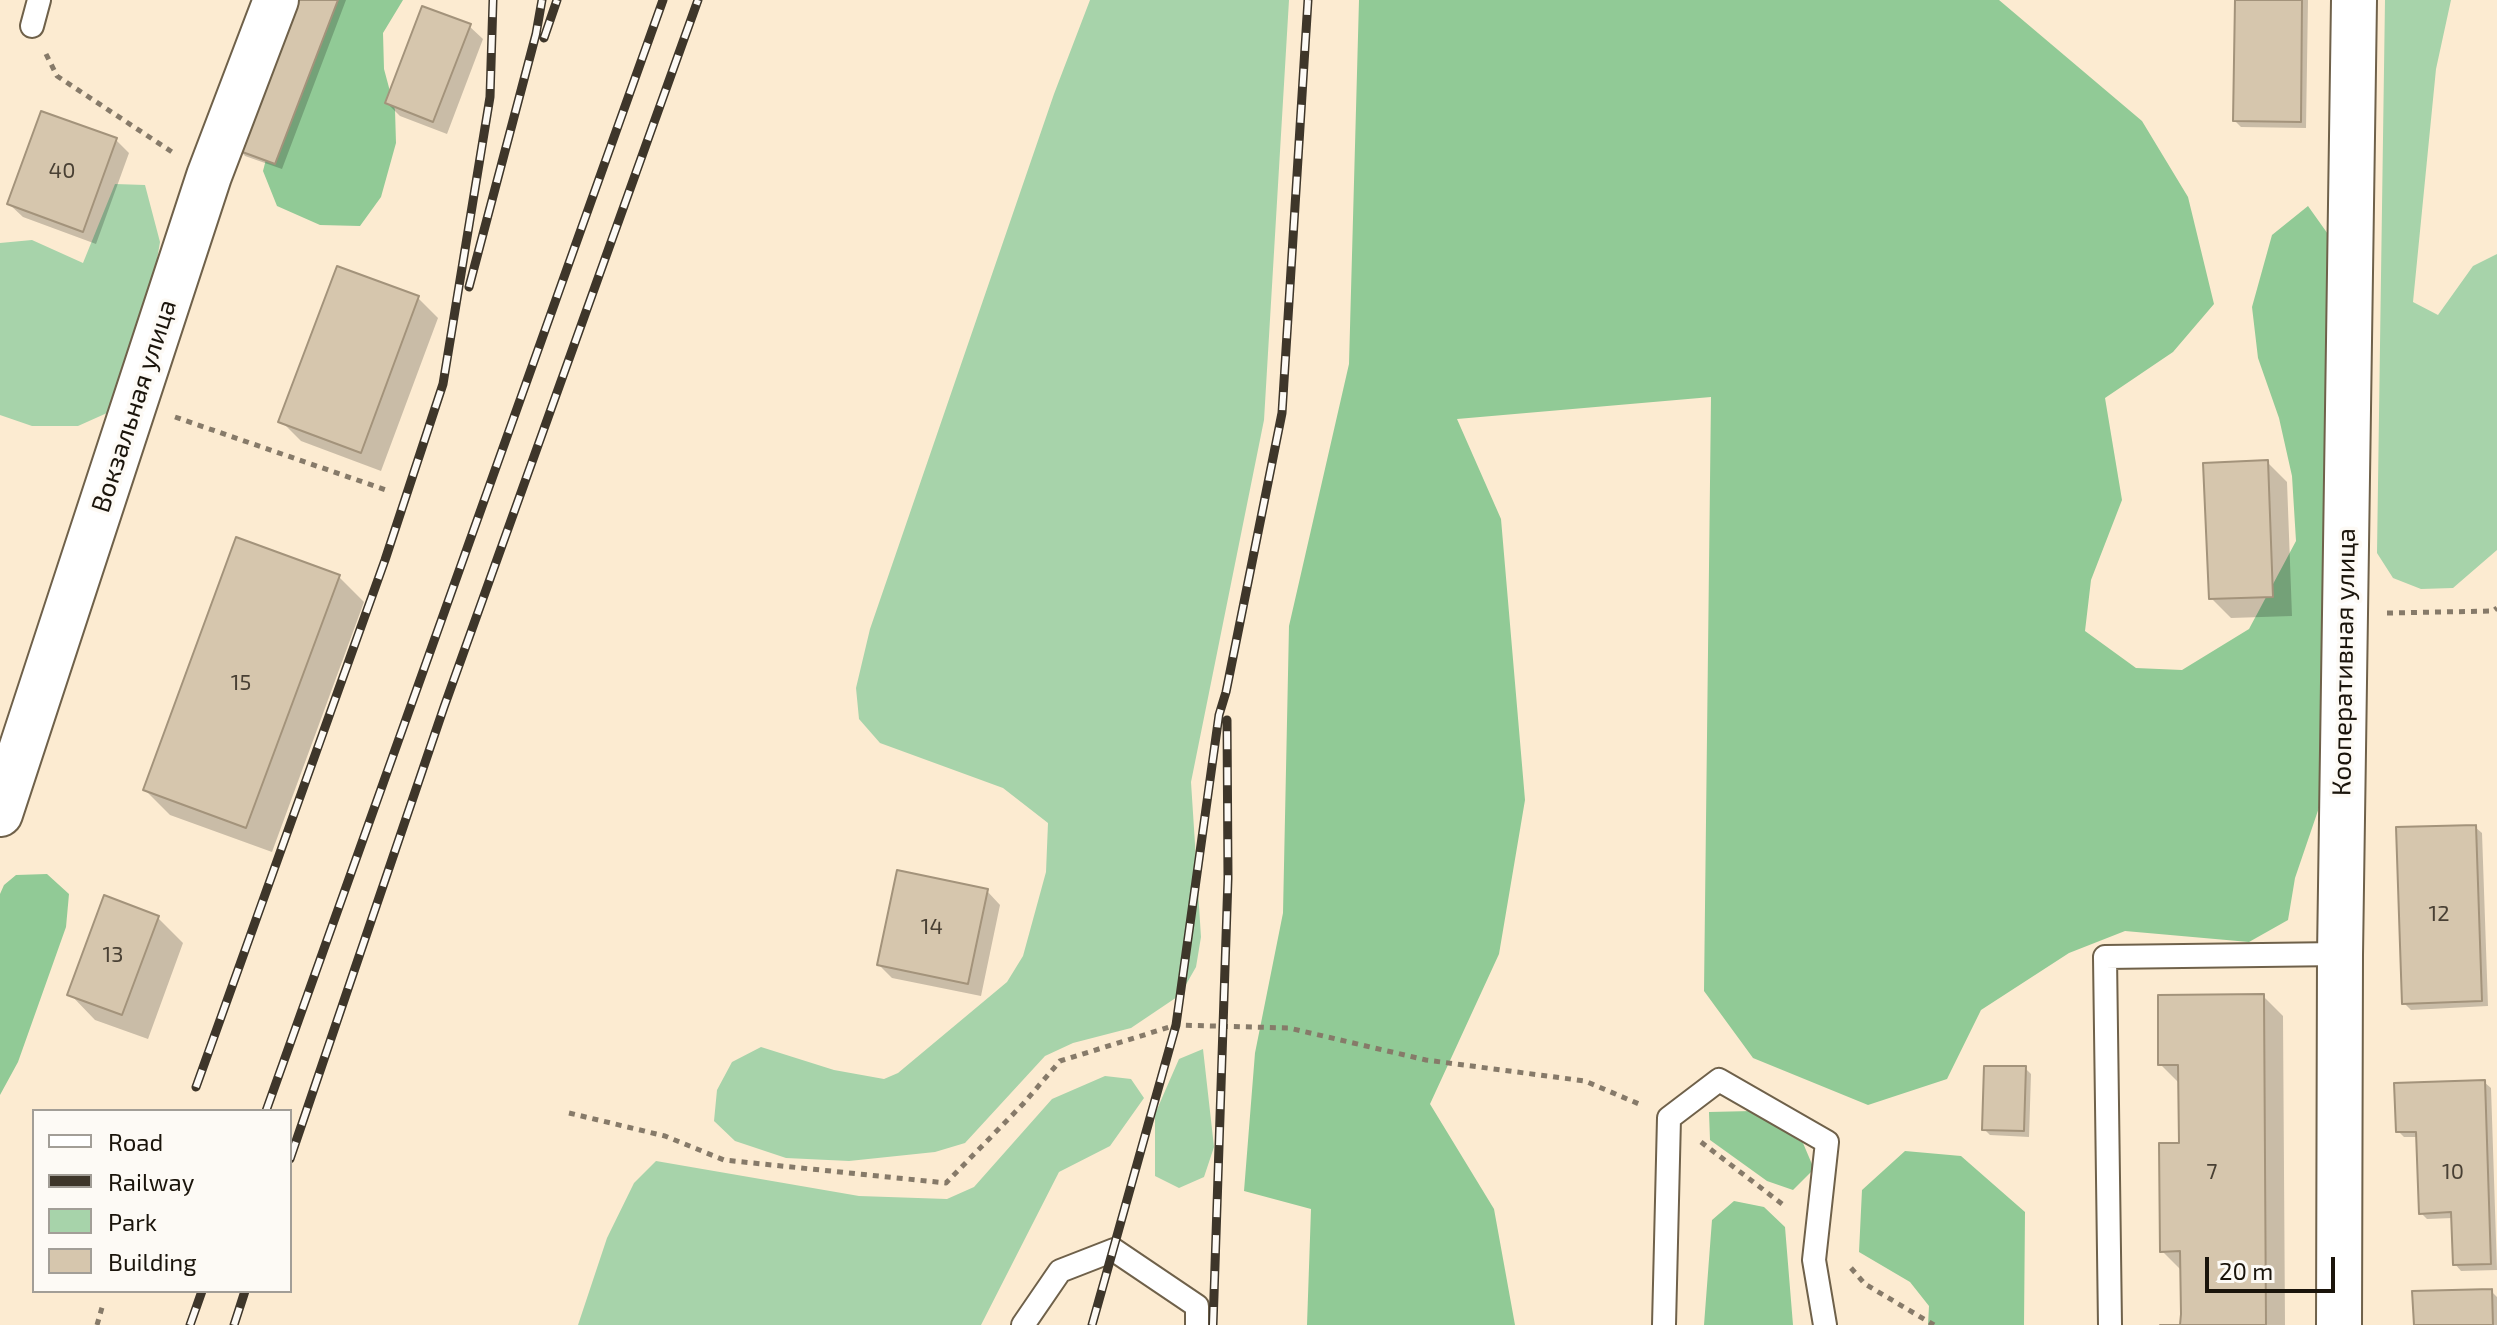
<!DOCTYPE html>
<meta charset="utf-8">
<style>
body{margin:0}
#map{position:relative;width:2497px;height:1325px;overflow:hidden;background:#fcebd1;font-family:"Exo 2",sans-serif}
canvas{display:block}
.legend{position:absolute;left:32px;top:1109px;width:260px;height:184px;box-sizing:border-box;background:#fdfaf5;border:2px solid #a29e97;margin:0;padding:10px 14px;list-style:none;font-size:24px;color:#1a140b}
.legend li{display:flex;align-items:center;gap:16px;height:40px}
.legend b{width:40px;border:2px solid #a29e97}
.scale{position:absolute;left:2205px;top:1257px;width:130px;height:36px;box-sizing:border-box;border:4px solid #1a140b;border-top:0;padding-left:10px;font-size:24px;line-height:28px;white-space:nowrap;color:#1a140b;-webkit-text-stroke:6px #fdfaf5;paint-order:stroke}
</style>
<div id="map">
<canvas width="2497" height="1325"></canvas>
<ul class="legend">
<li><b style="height:10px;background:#fff"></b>Road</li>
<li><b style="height:10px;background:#3e362a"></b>Railway</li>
<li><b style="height:22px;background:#a7d3aa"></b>Park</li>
<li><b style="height:22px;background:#d6c6ad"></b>Building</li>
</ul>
<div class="scale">20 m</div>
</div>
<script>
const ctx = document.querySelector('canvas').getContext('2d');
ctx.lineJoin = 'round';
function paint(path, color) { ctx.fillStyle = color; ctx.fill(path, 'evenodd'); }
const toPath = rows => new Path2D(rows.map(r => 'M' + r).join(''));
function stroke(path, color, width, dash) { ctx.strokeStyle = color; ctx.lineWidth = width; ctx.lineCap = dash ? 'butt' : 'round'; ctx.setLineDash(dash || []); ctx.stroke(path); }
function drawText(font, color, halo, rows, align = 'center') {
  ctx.font = font + ' "Exo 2",sans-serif'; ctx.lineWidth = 7; ctx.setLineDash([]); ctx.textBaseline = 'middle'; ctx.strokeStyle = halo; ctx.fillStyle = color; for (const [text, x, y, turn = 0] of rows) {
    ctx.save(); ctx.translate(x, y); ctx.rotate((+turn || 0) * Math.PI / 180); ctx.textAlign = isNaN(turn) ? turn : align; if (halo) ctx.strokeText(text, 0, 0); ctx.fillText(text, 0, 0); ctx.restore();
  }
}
paint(toPath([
 [1090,0,1289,0,1264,420,1191,782,1201,937,1196,967,1180,995,1131,1028,1073,1043,1045,1056,965,1143,935,1152,849,1161,786,1158,735,1141,714,1121,717,1090,732,1062,761,1047,834,1070,884,1079,898,1073,1007,982,1023,956,1046,872,1048,823,1003,788,880,743,859,719,856,688,870,629,1054,94],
 [2385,0,2451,0,2436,69,2413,302,2438,315,2473,266,2497,254,2497,550,2453,588,2421,589,2393,578,2377,553],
 [115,184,145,185,160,242,145,331,107,413,78,426,32,426,0,415,0,243,32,240,83,263],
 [1203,1049,1214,1147,1204,1177,1179,1188,1155,1176,1155,1114,1179,1059],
 [1105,1076,1131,1079,1144,1098,1110,1146,1059,1172,981,1325,578,1325,607,1238,634,1183,656,1161,859,1196,947,1199,974,1187,1052,1099]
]), '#a7d3aa');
paint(toPath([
 [313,0,403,0,383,33,384,69,395,110,396,143,381,197,360,226,320,225,277,206,263,171,286,81],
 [1359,0,1999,0,2142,121,2188,197,2214,304,2173,352,2105,398,2122,500,2091,580,2085,631,2136,668,2182,670,2249,629,2296,541,2292,476,2279,418,2258,358,2252,307,2272,235,2308,206,2340,251,2321,655,2325,790,2295,878,2288,920,2249,942,2125,931,2069,953,1981,1010,1947,1079,1868,1105,1753,1058,1704,991,1711,397,1457,419,1501,519,1525,800,1499,954,1430,1104,1494,1209,1515,1325,1307,1325,1311,1209,1244,1191,1255,1053,1283,913,1289,626,1349,364],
 [47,874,69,894,66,927,18,1062,0,1095,0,894,4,885,16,875],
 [1752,1111,1803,1143,1814,1169,1793,1190,1767,1181,1710,1140,1709,1112],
 [1905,1151,1961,1156,2025,1212,2024,1325,1928,1325,1929,1306,1910,1282,1859,1252,1862,1190],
 [1734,1201,1764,1207,1785,1227,1793,1325,1704,1325,1712,1220]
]), '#91ca96');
paint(toPath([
 [296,0,346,0,282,169,245,156,239,149],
 [2236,0,2308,0,2306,128,2241,127,2235,121],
 [469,26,483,39,447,134,400,116,387,103],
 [116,140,129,153,96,244,23,217,9,204],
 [418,298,438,318,381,471,301,441,281,421],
 [2267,462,2287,482,2292,616,2231,618,2211,598],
 [339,577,364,602,272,852,170,815,145,790],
 [2475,827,2482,833,2488,1006,2411,1010,2404,1003],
 [987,891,1000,905,981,996,892,978,879,965],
 [158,918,183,943,148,1039,95,1020,70,994],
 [2263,996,2283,1016,2285,1325,2182,1325,2182,1271,2162,1251,2181,1145,2180,1084,2160,1064],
 [2025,1068,2031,1074,2029,1137,1990,1135,1984,1129],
 [2484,1082,2491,1088,2497,1270,2461,1271,2455,1264,2453,1218,2427,1219,2421,1213,2418,1137,2404,1137,2398,1131],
 [2491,1291,2497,1297,2497,1325,2416,1325]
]), '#0003');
const building = toPath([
 [294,0,338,0,275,164,237,150,294,0],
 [2235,0,2302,0,2301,122,2233,121,2235,0],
 [422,6,471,24,433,122,385,103,422,6],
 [41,111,117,138,83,232,7,204,41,111],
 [337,266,419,296,361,453,278,422,337,266],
 [2268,460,2273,597,2209,599,2203,463,2268,460],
 [236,537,340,575,246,828,143,790,236,537],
 [2476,825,2482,1001,2402,1004,2396,827,2476,825],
 [897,870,988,889,968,984,877,965,897,870],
 [104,895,159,916,122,1015,67,995,104,895],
 [2264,994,2266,1325,2160,1325,2180,1325,2181,1314,2180,1251,2160,1252,2159,1143,2179,1143,2178,1065,2158,1065,2158,995,2264,994],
 [1984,1066,2026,1066,2024,1131,1982,1130,1984,1066],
 [2485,1080,2491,1264,2453,1265,2451,1212,2419,1214,2416,1132,2396,1132,2394,1083,2485,1080],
 [2492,1289,2493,1325,2414,1325,2412,1291,2492,1289]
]);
paint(building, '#d6c6ad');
stroke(building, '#a3937b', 2);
const service = toPath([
 [32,26,39,0],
 [1023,1325,1060,1271,1114,1250,1197,1306,1197,1325],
 [1664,1325,1669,1118,1719,1080,1827,1142,1814,1260,1825,1325],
 [2110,1325,2105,957,2340,954]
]);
const minor = toPath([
 [0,814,209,176,276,0],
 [2339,1325,2340,954,2354,0]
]);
stroke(service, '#6f614a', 26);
stroke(minor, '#6f614a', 48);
stroke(toPath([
 [46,54,57,76,172,152],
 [175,417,389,491],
 [2387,613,2493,611,2497,608],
 [569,1113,665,1136,724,1160,946,1183,1023,1104,1060,1061,1176,1025,1289,1028,1426,1060,1585,1081,1639,1104],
 [1701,1142,1786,1207],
 [1851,1268,1865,1284,1934,1325],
 [97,1325,103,1304]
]), '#867a69', 5, [6, 6]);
stroke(service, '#fff', 22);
stroke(minor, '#fff', 44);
const rail = toPath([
 [544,38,557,0],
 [469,287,536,34,542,0],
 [196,1087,385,560,443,384,490,97,493,0],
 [266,1111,663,0],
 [290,1159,444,707,698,0],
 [190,1325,202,1291],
 [234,1325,245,1291],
 [1092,1325,1176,1025,1219,715,1226,692,1282,413,1308,0],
 [1213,1325,1228,878,1227,720]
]);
stroke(rail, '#3e362a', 9);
stroke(rail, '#fdfaf5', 6, [18]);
drawText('22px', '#494034', null, [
 ["40",62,171],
 ["15",241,683],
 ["12",2439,914],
 ["14",932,927],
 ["13",113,955],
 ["7",2212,1172],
 ["10",2453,1172]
]);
drawText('26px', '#1a140b', '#fdfaf5', [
 ["Вокзальная улица",134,406,-72],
 ["Кооперативная улица",2344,662,-89]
]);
</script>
